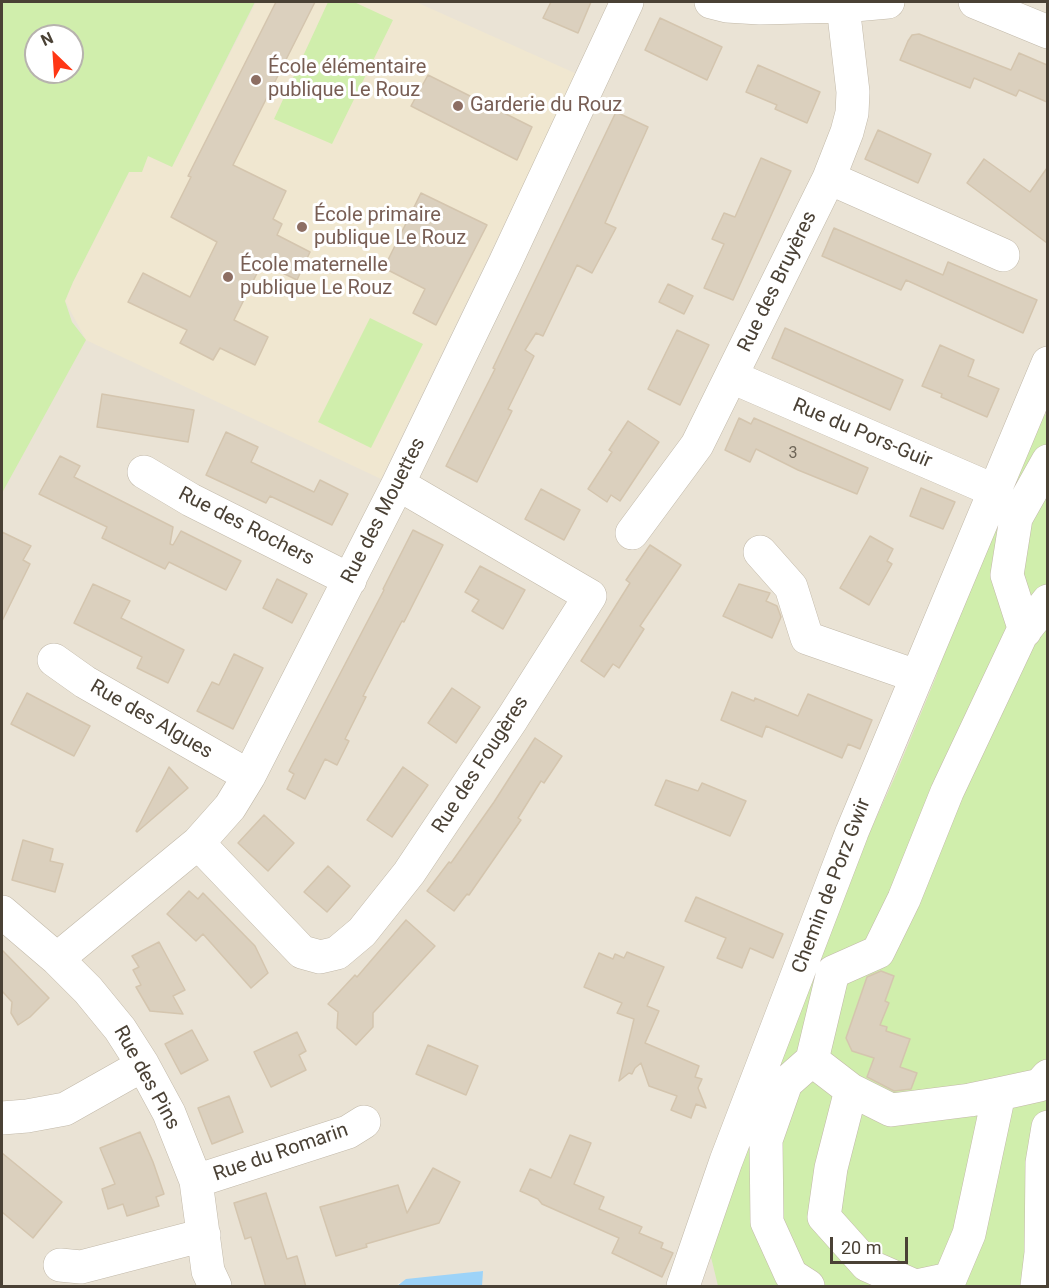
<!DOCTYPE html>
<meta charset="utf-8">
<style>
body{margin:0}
#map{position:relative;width:1049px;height:1288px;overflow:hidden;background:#f5f1e7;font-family:Roboto,sans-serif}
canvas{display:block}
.frame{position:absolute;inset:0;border:3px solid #4a4135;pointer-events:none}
.north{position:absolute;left:24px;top:24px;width:60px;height:60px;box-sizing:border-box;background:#fff;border:2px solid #b7b3ae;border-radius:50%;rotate:335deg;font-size:16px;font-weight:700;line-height:24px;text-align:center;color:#4a4135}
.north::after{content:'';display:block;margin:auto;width:21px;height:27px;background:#ff3715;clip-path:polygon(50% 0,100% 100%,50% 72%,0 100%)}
.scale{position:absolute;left:830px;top:1237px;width:78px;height:27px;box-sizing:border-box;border:3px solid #4a4135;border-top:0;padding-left:8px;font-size:18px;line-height:21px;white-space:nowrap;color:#4a4135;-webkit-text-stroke:4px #fff;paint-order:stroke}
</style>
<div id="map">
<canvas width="1049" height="1288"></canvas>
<div class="frame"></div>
<div class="north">N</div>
<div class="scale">20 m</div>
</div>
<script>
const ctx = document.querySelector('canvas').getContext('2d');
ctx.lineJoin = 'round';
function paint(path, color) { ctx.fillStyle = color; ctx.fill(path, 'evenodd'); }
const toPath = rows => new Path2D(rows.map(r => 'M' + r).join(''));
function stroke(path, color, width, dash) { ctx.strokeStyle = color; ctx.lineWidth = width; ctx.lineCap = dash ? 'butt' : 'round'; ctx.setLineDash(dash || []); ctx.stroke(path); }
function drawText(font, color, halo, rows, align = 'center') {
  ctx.font = font + ' Roboto,sans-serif'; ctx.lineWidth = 6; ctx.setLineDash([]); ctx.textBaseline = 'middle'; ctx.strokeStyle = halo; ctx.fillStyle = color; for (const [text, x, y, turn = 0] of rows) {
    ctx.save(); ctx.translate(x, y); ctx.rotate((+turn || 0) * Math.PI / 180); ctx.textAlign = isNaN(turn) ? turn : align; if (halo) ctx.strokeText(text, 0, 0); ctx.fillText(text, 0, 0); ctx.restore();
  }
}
paint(toPath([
 [2,2,1047,2,1047,1286,482,1286,482,1271,399,1283,397,1286,2,1286],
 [36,36,72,36,72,72,36,72]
]), '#eae3d5');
paint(toPath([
 [256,2,416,2,577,74,381,479,86,340,65,301,73,282,129,172,148,156,172,167]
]), '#f0e7d0');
paint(toPath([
 [2,2,255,2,172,167,148,156,142,172,129,172,73,282,65,301,72,322,86,340,2,493],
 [36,36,72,36,72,72,36,72],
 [328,2,354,2,393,20,332,144,274,119],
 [370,318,423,344,371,448,318,422],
 [1047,412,1047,1286,718,1286,711,1257,716,1226,850,875,894,779,936,677,952,627,1021,455]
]), '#d0eeac');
paint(toPath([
 [483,1271,482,1286,397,1286,406,1279]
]), '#9dd3f8');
const building = toPath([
 [276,2,315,2,233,165,286,191,273,219,282,224,277,235,310,252,297,280,262,263,234,320,268,337,255,365,220,348,213,360,180,343,187,330,128,302,143,273,190,297,217,242,171,217,191,177,188,176,276,2],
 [551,2,591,2,578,33,543,18,551,2],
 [660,18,722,47,707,80,645,50,660,18],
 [919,34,1011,70,1019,53,1047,65,1047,102,1019,90,1016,96,974,78,970,88,900,60,908,41,912,35,919,34],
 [758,65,820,92,807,123,775,109,777,105,746,92,758,65],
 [428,75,532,127,517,160,411,106,428,75],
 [616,112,648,127,605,223,616,228,592,273,577,265,543,336,536,333,525,350,534,356,508,409,512,411,477,482,446,466,495,369,493,368,616,112],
 [878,130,931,154,918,183,865,159,878,130],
 [761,158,791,171,733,300,704,288,724,244,712,239,724,213,735,217,761,158],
 [984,159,1030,192,1047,168,1047,243,967,183,984,159],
 [421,193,487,225,436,325,413,313,425,289,384,268,421,193],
 [834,228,943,275,948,262,1037,300,1023,333,906,280,901,290,822,256,834,228],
 [668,284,693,296,684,314,659,302,668,284],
 [785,328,903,380,890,410,772,358,785,328],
 [677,330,709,345,680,405,648,389,677,330],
 [940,345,974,360,968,376,999,389,987,417,941,397,942,394,922,386,940,345],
 [102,394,194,410,188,442,97,427,102,394],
 [739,418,751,424,754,418,868,468,857,494,798,470,756,449,750,462,725,450,739,418],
 [628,421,659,442,620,501,611,495,607,502,588,489,612,452,609,450,628,421],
 [226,432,258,447,251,462,314,492,320,480,348,494,332,525,270,496,266,503,206,475,226,432],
 [60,456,80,466,74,477,173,527,170,544,173,545,181,531,241,561,226,590,169,562,165,569,102,538,107,527,39,494,60,456],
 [921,488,955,502,943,529,910,516,921,488],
 [541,489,580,510,564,540,525,519,541,489],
 [413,530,443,545,404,622,402,621,363,696,366,697,345,739,349,741,337,765,325,759,305,799,287,789,294,774,289,771,384,590,383,589,413,530],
 [2,532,31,546,23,560,30,564,2,621,2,532],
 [870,536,893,549,887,561,892,564,869,605,840,588,870,536],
 [650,545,681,565,640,626,644,629,619,668,613,664,604,677,581,661,630,583,626,580,650,545],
 [480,566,525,590,503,629,472,611,479,600,465,592,480,566],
 [277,579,307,594,292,623,263,608,277,579],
 [93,584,130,601,121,618,184,650,168,683,137,668,142,657,74,623,93,584],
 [739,584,770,593,766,601,777,606,781,617,772,638,723,616,739,584],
 [234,654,263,668,233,729,197,711,212,682,219,685,234,654],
 [452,688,480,707,456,743,428,723,452,688],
 [732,692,754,701,755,698,798,716,808,694,872,720,860,749,848,744,842,758,766,726,762,737,721,720,732,692],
 [27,693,90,726,74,756,11,724,27,693],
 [535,738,562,756,544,783,541,781,518,818,521,820,469,895,467,894,454,911,427,891,449,862,451,863,494,802,535,738],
 [169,767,188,788,137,832,136,831,169,767],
 [403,767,428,785,392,837,367,820,403,767],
 [666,780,698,791,702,783,746,801,730,836,655,805,666,780],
 [264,815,294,843,268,871,238,843,264,815],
 [23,840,53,849,50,861,63,864,55,892,12,880,23,840],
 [328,866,350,886,327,912,304,892,328,866],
 [189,891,198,899,203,893,255,946,268,973,251,988,203,934,196,941,167,914,189,891],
 [696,897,783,934,773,958,750,948,742,968,717,958,726,938,685,921,696,897],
 [406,920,435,946,373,1013,373,1027,356,1045,337,1028,338,1012,328,1004,355,975,357,977,406,920],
 [159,942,185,990,173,996,183,1014,150,1011,136,987,141,985,133,970,139,967,132,956,159,942],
 [2,950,49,998,30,1017,18,1025,11,1013,12,1002,2,991,2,950],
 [627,952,664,967,647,1006,659,1011,645,1043,699,1066,695,1077,702,1079,698,1088,706,1108,696,1104,691,1118,671,1110,677,1096,649,1086,641,1063,635,1068,632,1074,629,1073,619,1081,634,1019,617,1013,622,1003,584,987,599,953,613,959,615,954,624,958,627,952],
 [881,971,894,976,885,1001,889,1003,880,1025,887,1027,886,1031,910,1039,900,1067,917,1073,911,1089,894,1091,867,1077,874,1058,852,1051,846,1038,867,977,881,971],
 [192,1030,208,1060,181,1074,165,1044,192,1030],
 [297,1032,306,1051,299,1055,306,1070,271,1087,254,1052,297,1032],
 [428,1045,478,1066,466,1095,416,1074,428,1045],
 [229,1096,243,1132,212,1144,198,1108,229,1096],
 [140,1132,153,1162,164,1194,156,1197,159,1206,127,1216,123,1204,108,1209,102,1189,115,1184,100,1148,140,1132],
 [570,1135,591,1143,574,1184,604,1197,599,1209,642,1227,639,1233,663,1243,661,1248,673,1253,662,1277,612,1253,619,1238,542,1204,538,1199,520,1191,530,1169,551,1178,570,1135],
 [2,1153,62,1202,33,1238,2,1212,2,1153],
 [433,1168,460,1182,439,1223,366,1244,367,1247,336,1256,320,1207,398,1185,407,1213,433,1168],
 [266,1193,287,1259,297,1256,306,1287,266,1287,251,1237,245,1239,234,1203,266,1193]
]);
paint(building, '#dbd0be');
stroke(building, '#d4c5ae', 1.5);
const minor = toPath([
 [711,2,727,6,760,8,843,6,888,2],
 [975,2,1048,32],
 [829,178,1003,255],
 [732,377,993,490],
 [144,472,191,500,350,580],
 [632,533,697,445,829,178,847,132,852,113,853,92,843,6],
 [760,552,791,587,807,638,916,676],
 [1048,601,1021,635,947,792,904,899,878,952,833,972,812,1060,851,1090,891,1110,970,1100,999,1094,1040,1085,1048,1076],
 [1025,631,1007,575,1016,518,1048,461],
 [54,660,85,682,249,776],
 [198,843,302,952,320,957,337,953,362,932,409,873,512,719,590,596,398,484],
 [2,912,57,959,88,990,120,1029,143,1065,169,1113,196,1181,208,1271,215,1286],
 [57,959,198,843,230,807,249,776,398,484,505,263,627,2],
 [851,1090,831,1168,824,1217,867,1265,915,1286],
 [2,1118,27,1116,65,1109,143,1065],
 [196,1181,348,1132,364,1122],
 [60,1265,81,1267,204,1235],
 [683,1286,726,1161,852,832,1048,363],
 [808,1286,791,1275,767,1222,766,1140,786,1083,812,1060],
 [917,1286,950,1279,969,1234,999,1094],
 [1037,1286,1041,1253,1042,1163,1048,1127]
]);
stroke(minor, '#c2b9a9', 34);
stroke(minor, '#fff', 33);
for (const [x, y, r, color] of [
 [256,80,6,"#8d6e63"],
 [458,106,6,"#8d6e63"],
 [302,227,6,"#8d6e63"],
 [228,277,6,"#8d6e63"]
]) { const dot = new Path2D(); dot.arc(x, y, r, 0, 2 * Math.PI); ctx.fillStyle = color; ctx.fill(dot); stroke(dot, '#fff', 2); }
drawText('16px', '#6e6557', null, [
 ["3",793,454]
]);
drawText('20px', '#785e54', '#fff', [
 ["École élémentaire",268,68],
 ["publique Le Rouz",268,91],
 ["Garderie du Rouz",470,106],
 ["École primaire",314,216],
 ["publique Le Rouz",314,239],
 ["École maternelle",240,266],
 ["publique Le Rouz",240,289]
], 'left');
drawText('20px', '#4a4135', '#fff', [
 ["Rue des Bruyères",778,282,-64],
 ["Rue du Pors-Guir",862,434,23],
 ["Rue des Mouettes",384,511,-63],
 ["Rue des Rochers",246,527,27],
 ["Rue des Algues",151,720,30],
 ["Rue des Fougères",481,765,-57],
 ["Chemin de Porz Gwir",832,886,-69],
 ["Rue des Pins",146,1078,61],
 ["Rue du Romarin",281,1153,-19]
]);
</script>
